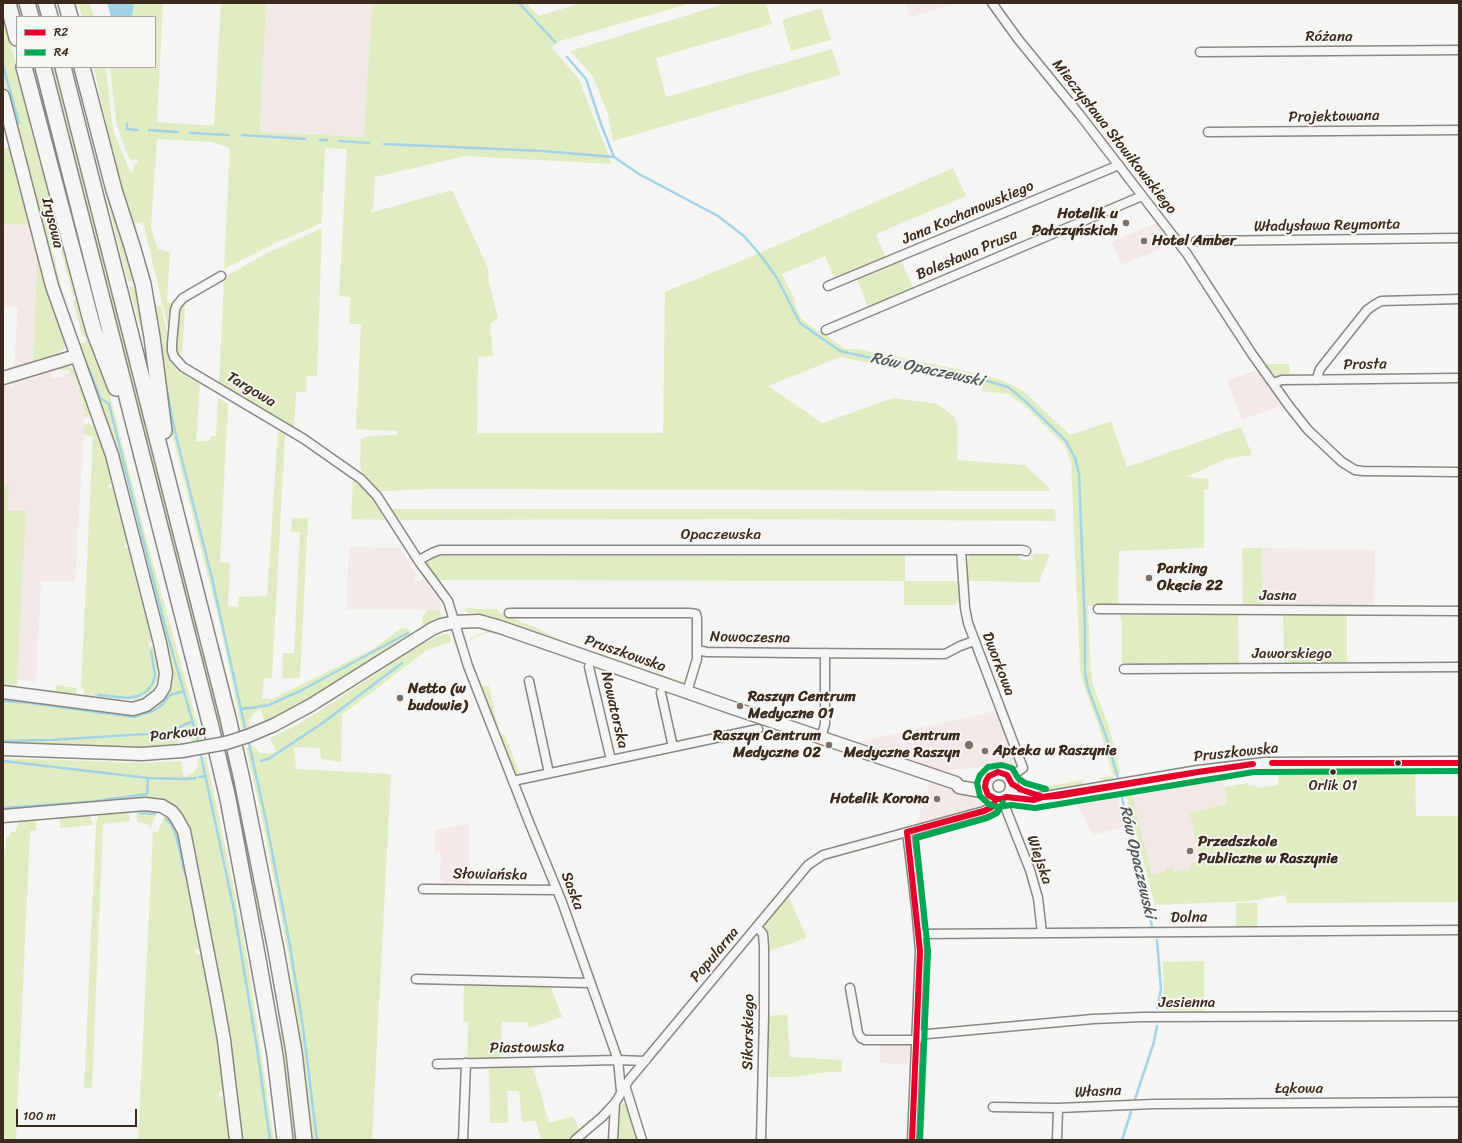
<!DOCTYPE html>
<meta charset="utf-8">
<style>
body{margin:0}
#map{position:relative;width:1462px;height:1143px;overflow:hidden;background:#f5f5f3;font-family:Sriracha,sans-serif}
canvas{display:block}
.frame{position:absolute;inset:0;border:4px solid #3b2a1e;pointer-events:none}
.legend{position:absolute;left:16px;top:16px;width:140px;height:52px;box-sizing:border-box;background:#f6f6f2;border:1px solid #aba49d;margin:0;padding:5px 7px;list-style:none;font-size:12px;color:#3b2a1e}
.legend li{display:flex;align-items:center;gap:8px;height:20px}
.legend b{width:20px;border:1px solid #aba49d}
.scale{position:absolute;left:16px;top:1109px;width:121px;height:18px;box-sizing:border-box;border:2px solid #3b2a1e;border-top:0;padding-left:5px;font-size:12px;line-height:14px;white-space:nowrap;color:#3b2a1e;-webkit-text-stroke:3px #f6f6f2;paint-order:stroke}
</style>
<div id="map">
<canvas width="1462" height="1143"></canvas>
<div class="frame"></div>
<ul class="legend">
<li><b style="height:5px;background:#e4002b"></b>R2</li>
<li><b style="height:5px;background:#00a651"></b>R4</li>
</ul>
<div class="scale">100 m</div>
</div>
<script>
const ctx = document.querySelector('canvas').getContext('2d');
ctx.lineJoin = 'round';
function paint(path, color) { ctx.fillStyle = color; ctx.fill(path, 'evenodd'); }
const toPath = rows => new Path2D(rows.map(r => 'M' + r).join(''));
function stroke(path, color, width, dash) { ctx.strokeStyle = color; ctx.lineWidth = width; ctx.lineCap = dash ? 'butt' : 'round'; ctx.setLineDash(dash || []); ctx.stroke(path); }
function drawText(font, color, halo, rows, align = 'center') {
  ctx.font = font + ' Sriracha,sans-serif'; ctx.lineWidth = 4; ctx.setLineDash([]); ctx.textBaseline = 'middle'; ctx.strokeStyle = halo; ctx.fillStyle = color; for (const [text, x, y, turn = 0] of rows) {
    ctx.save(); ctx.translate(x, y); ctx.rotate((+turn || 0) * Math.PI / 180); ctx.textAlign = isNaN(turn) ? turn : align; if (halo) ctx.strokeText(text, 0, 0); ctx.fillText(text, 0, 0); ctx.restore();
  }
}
paint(toPath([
 [266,3,372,3,365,137,260,132],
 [906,3,958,3,910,17],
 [1157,223,1172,244,1122,265,1111,242],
 [3,224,28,226,37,262,33,361,14,367,18,307,3,307],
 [51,368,51,379,75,375,85,412,75,582,41,581,36,682,17,680,26,511,8,511,9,485,3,485,3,386,13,387,13,383,37,377,38,373],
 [1257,370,1282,405,1242,420,1227,380],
 [349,547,400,548,417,577,414,577,414,581,424,580,440,602,439,610,346,609],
 [1262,548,1375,550,1374,604,1375,606,1263,606],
 [996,711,1017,764,939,771,918,764,917,761,858,742],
 [1220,778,1225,787,1242,900,1160,905,1132,794,1133,792],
 [930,782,982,800,984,805,916,825],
 [1116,794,1119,800,1124,827,1093,835,1075,800],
 [469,823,469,884,446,885,440,879,441,853,435,853,435,830],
 [910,1042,910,1064,880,1063,880,1043]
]), '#f3e9e6');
paint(toPath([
 [78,3,90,3,94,17,82,17],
 [134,3,163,3,157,122,214,126,221,3,266,3,260,132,364,137,372,3,527,3,538,16,581,3,692,3,560,41,551,47,579,79,612,164,466,156,375,177,373,208,370,213,452,190,488,268,489,283,498,318,490,324,493,356,478,357,477,433,663,433,665,292,750,257,953,168,966,196,876,234,886,259,835,280,825,256,782,274,794,298,795,305,801,318,816,330,826,335,845,349,858,349,976,373,973,384,840,357,768,386,823,423,893,398,937,404,954,416,958,428,957,460,1025,465,1052,491,437,489,379,491,362,473,360,464,361,439,368,436,397,435,397,431,356,429,361,324,349,324,350,297,339,296,347,149,325,148,322,223,276,243,224,269,230,148,212,142,157,139,151,228,158,249,170,252,167,300,169,303,177,300,172,311,169,332,143,222,135,224,149,277,144,278,113,156,94,67,106,67,112,122,114,133,130,172,134,171,133,168,135,163,138,163,137,159,131,160,129,158,120,135,116,121,110,67,155,67,155,17,132,17],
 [727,3,766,3,772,24,656,58,666,97,832,49,840,75,613,141,608,114,592,75,570,51],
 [821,8,831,40,791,51,782,20],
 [3,13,42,166,79,295,73,296,59,244,51,245,68,314,64,310,3,80],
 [51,67,56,67,111,286,107,288],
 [73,67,78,67,136,280,128,282],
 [3,148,10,148,32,234,31,234,28,226,26,225,3,224],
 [322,228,317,376,307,376,306,392,296,392,294,429,219,385,224,277,269,252],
 [33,240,46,284,65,342,64,349,57,354,33,361,37,262,32,241],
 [901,260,913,288,868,307,857,279],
 [150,281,156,306,161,305,168,337,167,352,170,360,178,371,200,384,196,441,209,441,211,436,216,436,218,398,228,404,220,562,230,563,228,606,238,607,238,597,267,596,278,431,285,435,272,678,264,678,262,698,272,699,373,649,401,628,408,629,411,632,408,635,309,700,278,716,265,722,260,709,253,714,249,721,250,729,242,732,220,624,169,422,147,282],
 [137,285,146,348,146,349,129,287],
 [113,291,225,737,221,739,108,293],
 [80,299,91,342,109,391,144,530,203,743,194,744,189,735,184,732,178,731,176,732,178,744,161,747,136,748,3,744,3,698,21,699,131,714,150,709,158,704,165,696,171,680,172,666,136,531,78,344,87,341,85,336,80,337,82,335,73,300],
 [184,301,185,312,181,361,175,351,177,312],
 [1264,364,1289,364,1290,374,1295,374,1295,377,1275,376,1271,373],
 [65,366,72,368,75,372,91,414,88,417,84,418,85,412,75,375,64,376,64,375,71,373,70,370,60,370,60,368],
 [985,375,1004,381,1022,390,1070,435,1111,421,1127,467,1241,427,1252,455,1226,459,1186,477,1209,479,1208,489,1204,489,1204,548,1119,551,1118,606,1088,606,1091,671,1092,682,1109,727,1121,774,1113,776,1113,781,1101,782,1099,778,1113,776,1101,733,1082,680,1080,668,1071,463,1065,446,1027,408,1009,394,982,391],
 [89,423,91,425,94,424,107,461,113,484,108,485,109,488,114,487,128,544,124,545,125,548,129,547,153,642,149,643,149,647,154,646,158,668,157,680,153,689,147,695,136,700,84,696,84,689,81,688,93,436,84,435,84,426],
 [353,480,369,492,385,520,351,519],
 [3,485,9,485,8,511,26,511,17,686,4,684,3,678],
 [391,509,1055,509,1056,521,737,519,398,520],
 [292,518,308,518,300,678,282,678,283,653,294,653,300,532,291,532],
 [1242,548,1262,548,1263,606,1243,606],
 [904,553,905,553,905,581,958,581,960,600,955,605,904,605,904,581,439,580,437,581,427,566,426,562,427,560,432,556,902,555],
 [975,553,1016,553,1021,560,1032,560,1033,554,1050,554,1039,582,968,581,967,565,969,556],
 [469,608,473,608,475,609,498,609,498,612,541,630,563,641,631,664,635,654,647,659,642,668,687,683,685,685,639,669,643,658,636,656,632,666,497,618,485,614,469,613,464,610],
 [428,610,439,610,442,617,424,625,422,624,423,616],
 [1238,614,1239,664,1122,665,1122,623,1120,615],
 [1283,614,1347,614,1347,662,1284,663],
 [490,630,492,631,474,638,467,642,466,646,482,686,489,686,500,735,505,735,520,775,514,776,464,643,475,636],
 [443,634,449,634,452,641,427,650,342,715,341,762,321,759,320,748,294,747,296,769,391,774,372,1140,313,1140,288,954,262,818,246,748,253,745,260,753,274,753,276,752,270,738,297,725,327,706,423,643],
 [56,685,77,688,76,695,55,693],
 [228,753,264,924,259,925,242,838,224,754],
 [206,757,231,874,248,962,274,1140,241,1140,190,828,188,823,179,810,170,803,158,799,150,798,3,810,3,758,146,763,181,761,184,777,194,772,198,765,198,759],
 [1420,769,1420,772,1415,772,1416,816,1459,816,1459,902,1287,903,1285,895,1249,901,1155,905,1125,791,1146,788,1147,790,1133,792,1132,794,1152,875,1166,871,1166,868,1173,867,1174,872,1191,868,1190,864,1200,861,1190,813,1227,804,1225,787,1248,783,1249,786,1255,785,1256,788,1278,785,1278,770],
 [1084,780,1083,785,1051,790,1049,789,1049,786],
 [136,811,152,811,156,812,156,815,150,830,149,825,137,821],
 [127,812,129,814,130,821,103,824,92,1088,84,1088,96,824,99,813],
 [89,814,91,818,92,825,60,828,60,820,61,817],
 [164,817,167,817,174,824,178,835,192,890,201,948,195,950,196,955,202,954,213,1007,225,1087,222,1091,218,1092,219,1096,224,1097,226,1099,231,1140,138,1140,153,831,157,833],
 [35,820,37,830,30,831,16,1140,3,1140,3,869,6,839,12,832,16,832,16,829,19,821],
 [788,895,807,938,769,951,770,939,769,933,765,928,766,922],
 [1236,903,1258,903,1257,928,1236,928],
 [1204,961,1204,1012,1164,1010,1163,962],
 [464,986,551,987,562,1017,529,1028,527,1022,502,1022,500,1058,467,1059,468,1022,463,1022],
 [787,1014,790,1057,842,1060,842,1072,829,1072,793,1077,769,1077,769,1016],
 [277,1032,282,1032,297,1140,292,1140],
 [529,1065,535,1073,549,1123,573,1116,580,1132,570,1140,541,1140,536,1121,522,1122,519,1091,507,1091,508,1123,490,1123,489,1066],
 [628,1103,639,1140,618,1140,620,1105]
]), '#e0edc3');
paint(toPath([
 [107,3,134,3,132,17,111,17]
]), '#a2d4e6');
stroke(toPath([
 [519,3,555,42],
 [567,57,586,79,601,124,614,157,639,174,718,216,744,236,762,257,777,278,800,323,840,351,926,370,987,381,1008,387,1025,401,1066,441,1075,458,1079,474,1085,627,1085,673,1088,688,1107,739,1118,778],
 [3,65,19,123],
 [127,124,127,129,138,130],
 [149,130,178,132],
 [190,133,229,135],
 [242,135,305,139],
 [320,140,327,140],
 [339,141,369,143],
 [384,144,543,151,614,157],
 [88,367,100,398,109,404,166,630,199,744],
 [166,386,175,432,213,582],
 [213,583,246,732],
 [98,695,128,698,138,696,147,691,153,683,155,675,151,651],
 [3,701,30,703,134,717,153,711,161,706,170,695,184,691],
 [250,708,269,705,302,690,408,633],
 [241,709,249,708],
 [248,739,266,820,290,946,303,1027,317,1140],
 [3,741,51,740,146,734,171,731,193,721],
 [200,751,234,910,257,1048,270,1140],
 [3,761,148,778,185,779,196,778],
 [261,761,270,758,324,722,402,663],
 [199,777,206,776],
 [1122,798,1152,926],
 [3,808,89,802,147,794,148,778],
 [140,813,155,814],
 [166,819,171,824,176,835,185,874],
 [1157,940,1161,989,1157,1008],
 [1135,1099,1154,1042,1157,1026],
 [1122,1140,1131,1112]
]), '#a2d4e6', 2.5);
const street = toPath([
 [992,3,1018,39,1080,115,1187,254,1252,354,1289,406,1308,430,1342,462,1355,470,1363,471,1459,472],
 [1200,52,1459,50],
 [1208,132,1459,130],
 [1196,241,1459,238],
 [221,276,183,298,177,305,175,310,172,344,172,351,174,357,183,367,304,439,361,479,377,496,420,563,448,601,468,666,529,822,562,902,618,1060,621,1091],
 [828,286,1119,165],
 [826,330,1142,196],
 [1317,380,1318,375,1320,369,1367,310,1374,305,1381,301,1459,299],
 [1273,383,1282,380,1459,378],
 [961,550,965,608,968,623,1023,768,1009,778],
 [419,560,432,553,440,550,1022,550,1026,551],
 [1098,609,1459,611],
 [509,613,690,613,696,614,697,618,697,659,687,692],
 [697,650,707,652,795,653,945,654,960,646,974,641],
 [589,667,611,760],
 [1124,669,1459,667],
 [529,681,549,773],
 [661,693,673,747],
 [821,738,825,724,825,653],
 [513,781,758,729],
 [1002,799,1030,870,1038,898,1042,933],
 [907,832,916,906,920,951,912,1140],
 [423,889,557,890],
 [757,927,763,934,764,947,764,1015,761,1140],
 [919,934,1459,930],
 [416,979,590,983],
 [850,988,858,1033,861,1038,865,1040,917,1040],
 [917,1035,1093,1019,1142,1017,1459,1016],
 [437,1064,618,1060,645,1061],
 [625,1085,642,1140],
 [993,1107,1058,1108,1154,1104,1459,1102],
 [463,1140,466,1063],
 [575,1140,602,1117,615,1103,629,1080,808,865,823,855,984,811,992,807,996,799],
 [613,1140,615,1103],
 [1057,1140,1058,1108]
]);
const secondary = toPath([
 [3,96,52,286,112,455,160,643,166,673,164,687,159,695,146,705,133,709,3,692],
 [3,378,76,356],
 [274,725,311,705,432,629,441,625,455,622,479,621,500,627,730,707,956,783,959,787,987,792],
 [3,749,142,754,182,751],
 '986 786a13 13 0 1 1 26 0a13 13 0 1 1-26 0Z',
 [1006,797,1034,800,1198,772,1265,764,1459,763],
 [3,816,145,804,162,806,172,812,176,817,184,831,216,995,224,1040,236,1140]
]);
const highway = toPath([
 [8,3,17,38],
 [27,3,31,17],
 [46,3,50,17],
 [66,3,70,17],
 [24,67,89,313,94,331,116,388],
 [43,67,211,727,228,799,257,954,275,1055,285,1140],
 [63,67,228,718,242,780,276,950,294,1052,304,1140],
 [82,67,114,190,132,246,143,284,152,337,164,431]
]);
stroke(street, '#8a8683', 11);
stroke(secondary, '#8a8683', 15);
stroke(highway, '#8a8683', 18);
stroke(street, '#f5f5f3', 8);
stroke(secondary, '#f5f5f3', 12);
stroke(highway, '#f5f5f3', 15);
const secondaryBridge = toPath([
 [182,751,226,743,248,736,274,725]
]);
stroke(secondaryBridge, '#8a8683', 15, []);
stroke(secondaryBridge, '#f5f5f3', 12);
stroke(toPath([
 [1272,763,1459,763],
 [998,772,1007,775,1012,784,1022,790,1043,797,1034,800,1006,797,1002,799,996,799,988,795,985,787,986,781,989,776,998,772],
 [1198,772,1253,764],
 [1198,772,1253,764],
 [1043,797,1198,772],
 [1043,797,1058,796,1198,772],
 [907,832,920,951,912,1140],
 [907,832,984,811,992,807,996,799]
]), '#e4002b', 6);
stroke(toPath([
 [1046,789,1025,783,1018,778,1012,768,1002,765,988,767,980,775,977,783,980,796,990,805,999,807,1011,805,1035,808,1254,772,1459,771],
 [920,1140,928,951,916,838,987,818,997,813,1003,803]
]), '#00a651', 6);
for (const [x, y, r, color] of [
 [1126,223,4,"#7c7169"],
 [1144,241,4,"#7c7169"],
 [1149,578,4,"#7c7169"],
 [400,698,4,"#7c7169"],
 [740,706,4,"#7c7169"],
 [829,745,4,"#7c7169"],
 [969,745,5,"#7c7169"],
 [985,751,4,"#7c7169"],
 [1398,763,3.5,"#3b2a1e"],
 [1333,772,3.5,"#3b2a1e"],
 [937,799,4,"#7c7169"],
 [1190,851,4,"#7c7169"]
]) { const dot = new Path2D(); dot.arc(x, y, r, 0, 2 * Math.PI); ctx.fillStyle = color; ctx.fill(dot); stroke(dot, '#f6f6f2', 1.5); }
drawText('14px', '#3b2a1e', '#f6f6f2', [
 ["Orlik 01",1333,786]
]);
drawText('15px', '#3b2a1e', '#f6f6f2', [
 ["Różana",1329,37],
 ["Projektowana",1334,117,-1],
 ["Mieczysława Słowikowskiego",1114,137,52],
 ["Jana Kochanowskiego",968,213,-23],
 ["Irysowa",52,223,76],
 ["Władysława Reymonta",1327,226,-1],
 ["Bolesława Prusa",967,255,-23],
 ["Prosta",1365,365,-1],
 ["Targowa",251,390,31],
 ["Opaczewska",721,535],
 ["Jasna",1278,596],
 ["Nowoczesna",750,638,1],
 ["Pruszkowska",625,654,19],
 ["Jaworskiego",1292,654],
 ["Dworkowa",998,664,69],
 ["Nowatorska",614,710,77],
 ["Parkowa",178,734,-7],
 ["Pruszkowska",1236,753,-6],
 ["Wiejska",1039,860,71],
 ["Słowiańska",490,875,1],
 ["Saska",572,891,69],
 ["Dolna",1189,918,-1],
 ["Popularna",715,955,-50],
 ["Jesienna",1187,1003],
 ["Sikorskiego",749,1032,-89],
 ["Piastowska",527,1048,-1],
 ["Łąkowa",1299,1089],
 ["Własna",1098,1092,-3]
]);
drawText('bold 15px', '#3b2a1e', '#f6f6f2', [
 ["Hotelik u",1118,214,"right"],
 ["Pałczyńskich",1118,231,"right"],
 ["Hotel Amber",1152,241],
 ["Parking",1157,569],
 ["Okęcie 22",1157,586],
 ["Netto (w",408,689],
 ["budowie)",408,706],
 ["Raszyn Centrum",748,697],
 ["Medyczne 01",748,714],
 ["Raszyn Centrum",821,736,"right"],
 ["Medyczne 02",821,753,"right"],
 ["Centrum",960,736,"right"],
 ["Medyczne Raszyn",960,753,"right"],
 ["Apteka w Raszynie",993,751],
 ["Hotelik Korona",929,799,"right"],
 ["Przedszkole",1198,842],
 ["Publiczne w Raszynie",1198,859]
], 'left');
drawText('italic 16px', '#4f5958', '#f6f6f2', [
 ["Rów Opaczewski",927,370,12],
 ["Rów Opaczewski",1137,862,77]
]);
</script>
